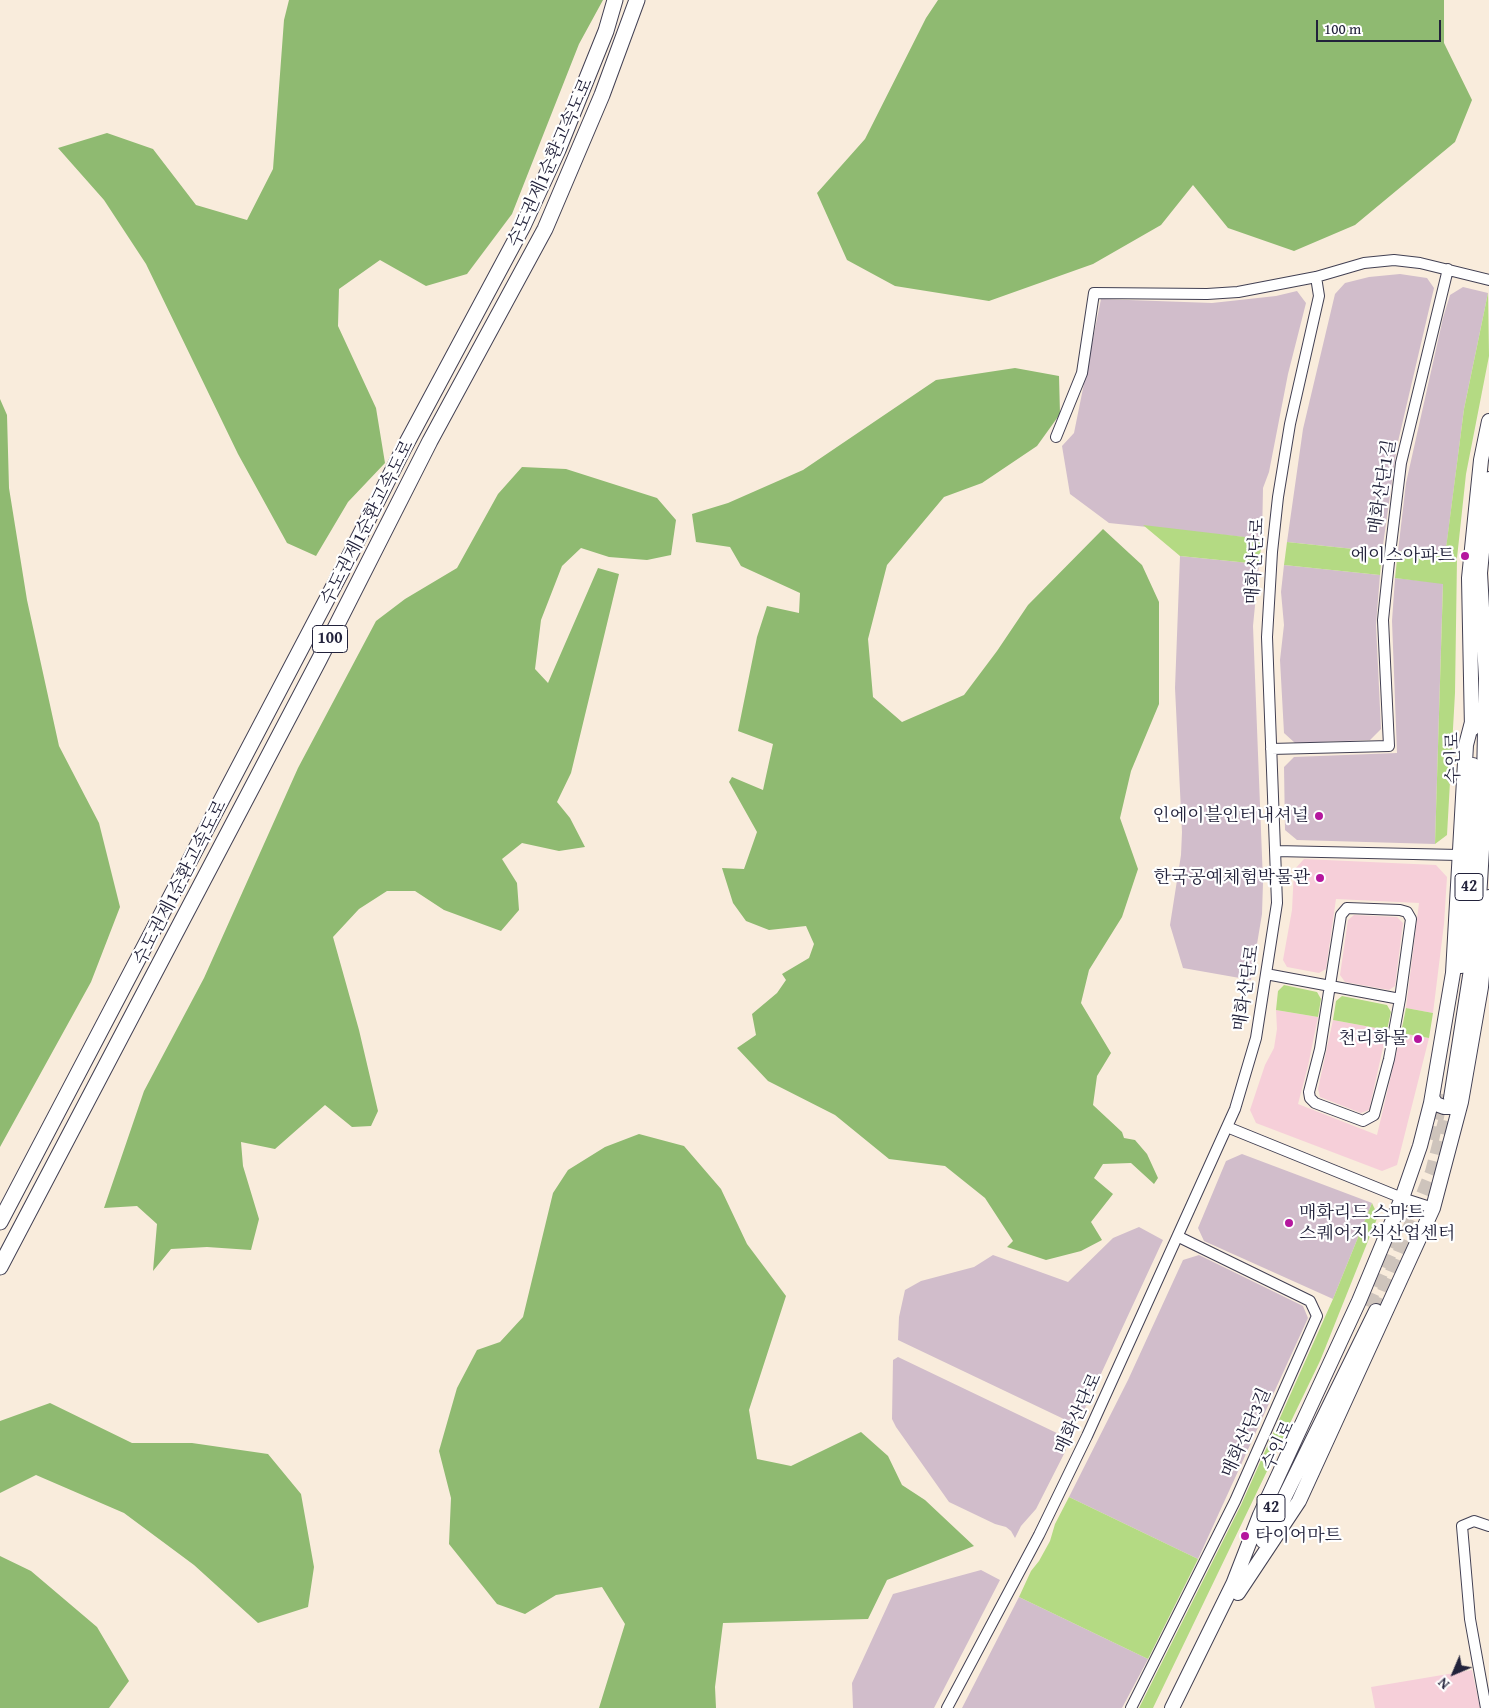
<!DOCTYPE html>
<meta charset="utf-8">
<style>
body{margin:0}
#map{position:relative;width:1489px;height:1708px;overflow:hidden;background:#f9ecdc;font-family:"Gentium Book Plus",serif}
canvas{display:block}
.north{position:absolute;left:1429px;top:1648px;width:50px;height:50px;-webkit-text-stroke:4px #fff;paint-order:stroke;rotate:225deg;font-size:14px;font-weight:700;line-height:20px;text-align:center;color:#22223b}
.north::after{content:'';display:block;margin:auto;width:18px;height:22px;background:#22223b;clip-path:polygon(50% 0,100% 100%,50% 72%,0 100%)}
.scale{position:absolute;left:1316px;top:20px;width:125px;height:22px;box-sizing:border-box;border:2px solid #22223b;border-top:0;padding-left:6px;font-size:15px;line-height:18px;white-space:nowrap;color:#22223b;-webkit-text-stroke:4px #fff;paint-order:stroke}
</style>
<div id="map">
<canvas width="1489" height="1708"></canvas>
<div class="north">N</div>
<div class="scale">100 m</div>
</div>
<script>
const ctx = document.querySelector('canvas').getContext('2d');
ctx.lineJoin = 'round';
function paint(path, color) { ctx.fillStyle = color; ctx.fill(path, 'evenodd'); }
const toPath = rows => new Path2D(rows.map(r => 'M' + r).join(''));
function stroke(path, color, width, dash) { ctx.strokeStyle = color; ctx.lineWidth = width; ctx.lineCap = dash ? 'butt' : 'round'; ctx.setLineDash(dash || []); ctx.stroke(path); }
function drawText(font, color, halo, rows, align = 'center') {
  ctx.font = font + ' "Gentium Book Plus","Noto Serif KR",serif'; ctx.lineWidth = 4.5; ctx.setLineDash([]); ctx.textBaseline = 'middle'; ctx.strokeStyle = halo; ctx.fillStyle = color; for (const [text, x, y, turn = 0] of rows) {
    ctx.save(); ctx.translate(x, y); ctx.rotate((+turn || 0) * Math.PI / 180); ctx.textAlign = isNaN(turn) ? turn : align; if (halo) ctx.strokeText(text, 0, 0); ctx.fillText(text, 0, 0); ctx.restore();
  }
}
paint(toPath([
 [1304,859,1436,865,1447,877,1444,924,1433,1013,1406,1008,1419,903,1336,899,1326,969,1319,973,1287,967,1283,960,1292,910,1294,870],
 [1354,915,1397,917,1403,923,1395,986,1389,990,1345,982,1340,975,1348,920],
 [1276,1010,1318,1017,1308,1066,1298,1104,1377,1135,1401,1033,1429,1038,1397,1165,1382,1171,1256,1123,1250,1110,1265,1065,1274,1048,1277,1029],
 [1333,1020,1387,1030,1369,1110,1361,1113,1320,1097,1318,1089],
 [1472,1670,1480,1708,1375,1708,1371,1687]
]), '#f6cfd9');
paint(toPath([
 [1400,274,1427,278,1434,288,1397,446,1382,552,1287,542,1303,429,1335,294,1345,283,1369,277],
 [1463,287,1488,293,1464,409,1445,557,1398,551,1406,483,1443,318,1450,295],
 [1297,291,1306,303,1288,374,1269,472,1263,488,1262,539,1109,523,1070,494,1062,446,1074,433,1101,299,1212,303,1276,296],
 [1180,556,1259,564,1253,626,1263,882,1262,914,1251,980,1183,968,1170,925,1181,855,1182,832,1175,688],
 [1284,565,1380,575,1376,625,1381,729,1370,740,1295,743,1284,733,1280,660,1284,625,1281,592],
 [1395,578,1443,583,1435,844,1297,840,1285,830,1284,767,1294,757,1397,753,1392,621],
 [1242,1154,1372,1203,1333,1299,1204,1241,1198,1228,1226,1161],
 [1139,1227,1163,1240,1081,1417,1068,1421,898,1340,899,1317,905,1290,921,1281,974,1267,993,1255,1068,1282,1113,1238],
 [1199,1255,1303,1306,1308,1318,1198,1559,1069,1497,1128,1380,1183,1260],
 [898,1357,1061,1435,1066,1450,1036,1509,1021,1526,1015,1538,1011,1531,1006,1527,995,1524,949,1502,896,1427,892,1419,893,1360],
 [981,1570,1000,1580,934,1708,853,1708,852,1683,893,1594],
 [1019,1597,1148,1659,1122,1708,962,1708]
]), '#d1bdcb');
paint(toPath([
 [1488,293,1489,356,1466,474,1457,558,1455,693,1447,835,1435,844,1443,584,1395,578,1398,551,1445,556,1464,409],
 [1143,525,1262,539,1259,564,1180,556],
 [1287,542,1382,552,1380,575,1284,565],
 [1284,985,1317,992,1321,999,1318,1017,1276,1010,1278,991],
 [1342,996,1387,1005,1391,1012,1387,1030,1333,1020,1336,1001],
 [1406,1008,1433,1013,1429,1038,1401,1033],
 [1372,1203,1378,1216,1320,1361,1153,1708,1139,1708,1241,1505,1333,1299],
 [1069,1497,1198,1559,1148,1659,1019,1597,1031,1571,1039,1561,1050,1541,1055,1524]
]), '#b4da83');
paint(toPath([
 [289,0,603,0,579,44,512,214,467,274,426,286,380,260,339,289,338,326,376,408,385,463,348,502,316,556,287,543,238,454,146,264,104,200,58,148,107,133,153,149,196,205,247,220,273,169,284,20],
 [938,0,1444,0,1444,43,1472,100,1455,142,1355,225,1294,251,1228,228,1193,185,1161,225,1093,264,989,301,895,286,847,260,817,193,865,139,926,18],
 [1015,368,1059,376,1060,414,1037,446,982,483,944,497,887,565,868,639,873,697,902,722,964,695,997,651,1028,605,1103,529,1142,565,1159,602,1159,704,1131,771,1120,818,1138,869,1122,917,1089,970,1081,1003,1111,1053,1097,1076,1093,1105,1122,1132,1124,1138,1135,1140,1147,1154,1158,1178,1154,1184,1131,1163,1103,1164,1094,1178,1113,1194,1091,1222,1102,1240,1081,1251,1046,1260,1007,1247,1013,1241,985,1198,945,1166,889,1159,835,1115,768,1081,737,1048,756,1035,752,1014,777,993,786,980,782,974,809,958,814,944,806,926,769,930,746,921,733,903,722,868,744,869,757,832,729,782,732,777,763,790,773,744,738,731,757,637,767,606,799,613,800,593,741,566,730,547,696,542,692,514,728,503,803,470,936,380],
 [0,399,7,415,9,488,27,600,59,746,99,823,120,907,91,982,0,1147],
 [522,467,566,469,657,498,676,520,671,555,647,560,609,557,581,548,562,566,541,620,535,669,548,683,598,568,619,574,571,773,557,802,570,818,585,847,559,851,522,843,502,859,517,883,519,910,501,931,444,910,415,891,387,891,359,909,333,937,359,1030,378,1111,371,1126,352,1127,325,1105,275,1149,241,1142,243,1166,259,1219,251,1250,207,1247,171,1249,153,1271,157,1224,137,1206,104,1208,144,1091,204,978,298,768,376,621,405,599,457,568,498,494],
 [639,1134,684,1146,721,1189,747,1244,786,1296,749,1410,757,1459,791,1466,861,1432,888,1456,902,1485,925,1500,974,1546,887,1580,868,1619,723,1623,715,1687,716,1708,599,1708,625,1624,602,1587,556,1595,525,1614,497,1604,449,1544,451,1498,439,1451,457,1388,477,1350,500,1342,523,1317,553,1193,568,1170,605,1147],
 [50,1403,132,1443,192,1443,268,1454,301,1494,314,1567,308,1607,258,1623,194,1565,124,1513,36,1475,0,1493,0,1421],
 [0,1556,31,1571,97,1627,129,1681,109,1708,0,1708]
]), '#8fba71');
stroke(toPath([
 [1432,1140,1442,1094],
 [1367,1306,1395,1242],
 [1376,1311,1432,1172,1451,1098]
]), '#cec4bc', 14, [14, 7]);
const minor = toPath([
 [1056,437,1082,373,1094,293,1207,294,1238,292,1316,277,1364,263,1394,260,1420,263,1489,280],
 [1271,749,1389,746,1383,620,1389,562,1401,463,1448,269],
 [1276,851,1459,855],
 [1347,908,1400,910,1407,912,1411,919,1400,999,1389,1059,1374,1115,1363,1121,1315,1103,1310,1098,1309,1092,1320,1049,1341,915,1347,908],
 [1266,974,1400,999],
 [1227,1127,1402,1198,1433,1208],
 [947,1708,1039,1535,1087,1436,1235,1109,1256,1038,1277,903,1267,637,1272,552,1278,497,1290,424,1319,296,1316,277],
 [1131,1708,1235,1501,1317,1316,1310,1301,1179,1237],
 [1486,1708,1470,1619,1462,1526,1474,1521,1489,1526]
]);
const major = toPath([
 [1472,729,1469,578,1481,460,1489,421],
 [1461,966,1466,934,1470,863,1473,765],
 [1432,1098,1436,1104,1444,1107,1454,1107,1461,1102],
 [1451,1098,1477,931,1483,833,1486,678,1480,573,1489,479],
 [1263,1541,1376,1311],
 [1232,1587,1260,1515,1359,1301,1402,1198,1420,1146,1431,1103,1453,973,1466,745,1472,722],
 [1238,1593,1299,1501,1433,1208,1461,1102,1481,987,1489,897],
 [1172,1708,1235,1580]
]);
const highway = toPath([
 [0,1222,348,559,404,448,523,226,558,150,606,31,615,0],
 [0,1267,319,660,430,441,545,229,602,95,637,0]
]);
stroke(minor, '#424053', 12);
stroke(major, '#424053', 16);
stroke(highway, '#424053', 17);
stroke(minor, '#fff', 10);
stroke(major, '#fff', 14);
stroke(highway, '#fff', 15);
for (const [x, y, r, color] of [
 [1465,556,5,"#b5179e"],
 [1319,816,5,"#b5179e"],
 [1320,878,5,"#b5179e"],
 [1418,1039,5,"#b5179e"],
 [1289,1223,5,"#b5179e"],
 [1245,1536,5,"#b5179e"]
]) { const dot = new Path2D(); dot.arc(x, y, r, 0, 2 * Math.PI); ctx.fillStyle = color; ctx.fill(dot); stroke(dot, '#fff', 2); }
for (const [x, y, w] of [
 [330,639,35],
 [1469,887,28],
 [1271,1508,28]
]) { const box = new Path2D(); box.roundRect(x - w / 2, y - 13.5, w, 27, 4); ctx.fillStyle = '#fff'; ctx.fill(box); stroke(box, '#22223b', 1); }
drawText('bold 16px', '#22223b', null, [
 ["100",330,639],
 ["42",1469,887],
 ["42",1271,1508]
]);
drawText('18px', '#22223b', '#fff', [
 ["수도권제1순환고속도로",551,163,-66],
 ["매화산단1길",1383,487,-81],
 ["수도권제1순환고속도로",368,523,-63],
 ["매화산단로",1256,561,-86],
 ["수인로",1454,758,-91],
 ["수도권제1순환고속도로",181,883,-63],
 ["매화산단로",1247,988,-81],
 ["매화산단로",1079,1414,-65],
 ["매화산단3길",1247,1433,-66],
 ["수인로",1279,1446,-65]
]);
drawText('18px', '#22223b', '#fff', [
 ["에이스아파트",1455,556],
 ["인에이블인터내셔널",1309,816],
 ["한국공예체험박물관",1310,878],
 ["천리화물",1408,1039],
 ["매화리드 스마트",1299,1213,"left"],
 ["스퀘어지식산업센터",1299,1234,"left"],
 ["타이어마트",1255,1536,"left"]
], 'right');
</script>
